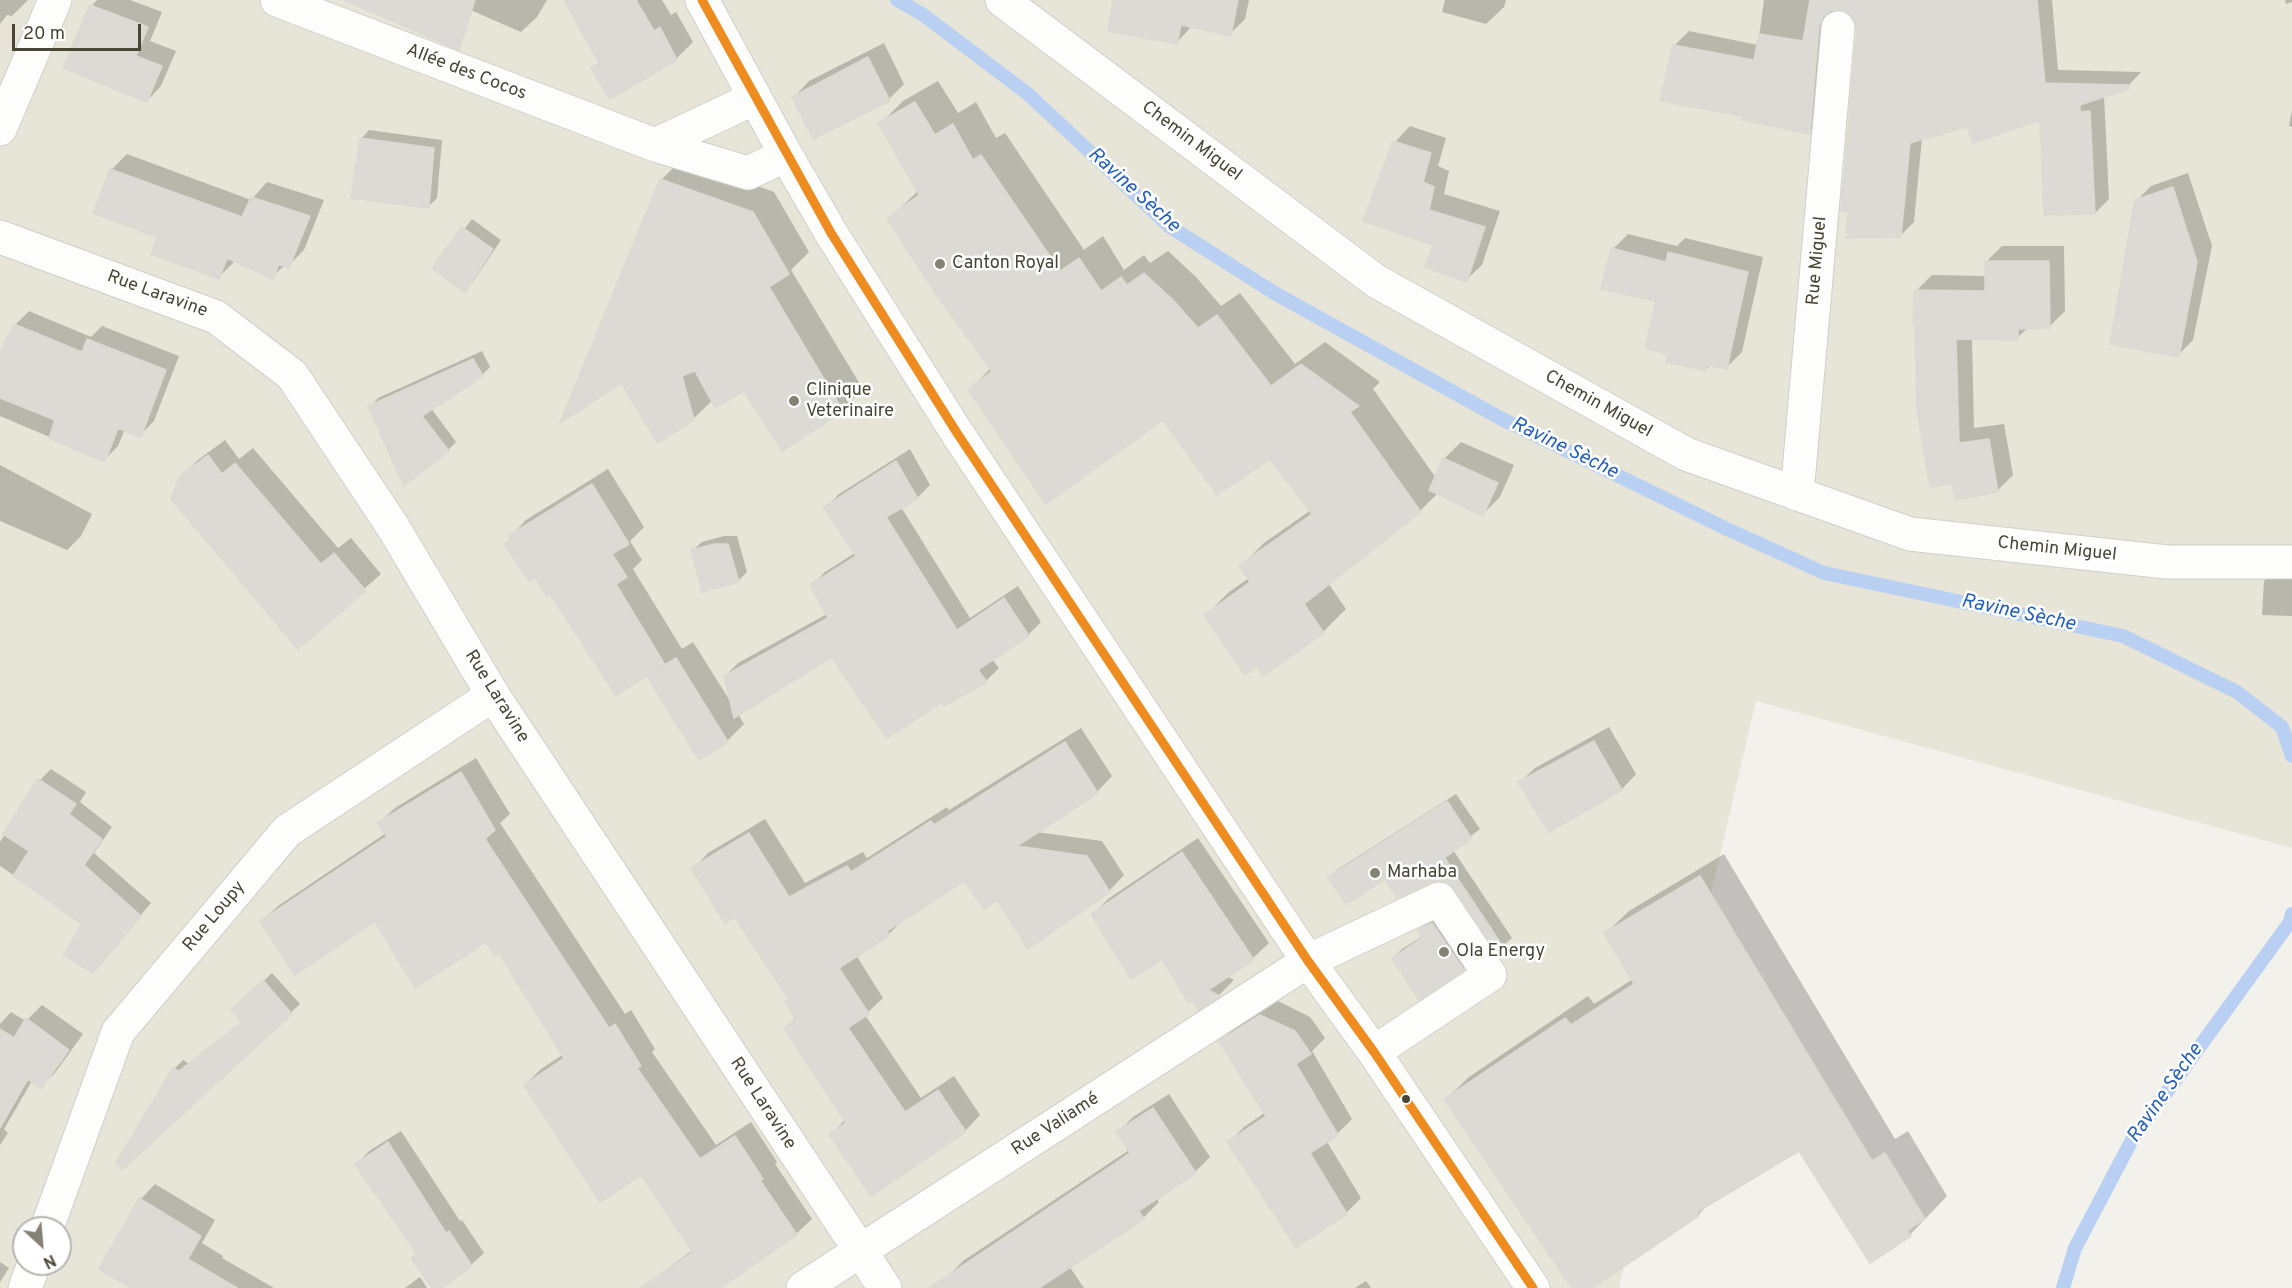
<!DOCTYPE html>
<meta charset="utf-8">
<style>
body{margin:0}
#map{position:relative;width:2292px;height:1288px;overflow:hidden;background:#f2f1eb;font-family:Overpass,sans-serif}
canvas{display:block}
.north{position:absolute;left:12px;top:1216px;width:60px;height:60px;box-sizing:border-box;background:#fff;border:2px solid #b7b5af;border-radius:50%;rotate:154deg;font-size:16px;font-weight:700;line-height:24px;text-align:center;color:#4a4636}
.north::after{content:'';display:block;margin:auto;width:21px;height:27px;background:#858275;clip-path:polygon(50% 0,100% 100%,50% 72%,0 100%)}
.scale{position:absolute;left:12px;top:24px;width:129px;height:27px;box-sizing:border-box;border:3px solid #4a4636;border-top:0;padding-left:8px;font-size:18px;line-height:21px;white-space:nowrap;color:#4a4636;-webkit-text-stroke:4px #fff;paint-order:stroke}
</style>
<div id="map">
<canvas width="2292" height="1288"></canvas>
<div class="north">N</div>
<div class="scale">20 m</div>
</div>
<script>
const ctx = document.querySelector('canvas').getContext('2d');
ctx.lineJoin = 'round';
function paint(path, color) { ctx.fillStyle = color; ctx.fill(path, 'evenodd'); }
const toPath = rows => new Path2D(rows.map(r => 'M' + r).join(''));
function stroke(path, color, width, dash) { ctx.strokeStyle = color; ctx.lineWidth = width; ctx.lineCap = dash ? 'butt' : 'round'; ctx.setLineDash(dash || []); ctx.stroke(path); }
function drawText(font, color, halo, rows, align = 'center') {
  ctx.font = font + ' Overpass,sans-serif'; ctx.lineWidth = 5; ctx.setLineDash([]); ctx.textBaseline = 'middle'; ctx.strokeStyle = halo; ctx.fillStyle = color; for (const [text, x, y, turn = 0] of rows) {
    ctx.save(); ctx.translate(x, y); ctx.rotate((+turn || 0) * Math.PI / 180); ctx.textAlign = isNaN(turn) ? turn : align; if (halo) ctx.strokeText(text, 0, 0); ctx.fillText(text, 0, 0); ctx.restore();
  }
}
paint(toPath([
 [0,0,2292,0,2292,848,1756,701,1619,1288,0,1288],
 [24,1228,60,1228,60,1264,24,1264]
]), '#e7e5d8');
paint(toPath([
 [0,0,28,0,12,16,7,15,0,24],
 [97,0,130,0,162,12,150,41,176,51,161,86,147,101,91,6],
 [461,0,547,0,537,17,521,32,459,5],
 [569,0,662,0,671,15,676,12,693,42,676,59,593,68,600,61],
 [1114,0,1249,0,1245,19,1230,34,1192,26,1177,42],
 [1445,0,1506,0,1504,7,1486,24,1442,12],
 [1764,0,2052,0,2058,70,2141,72,2127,87,2104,96,2109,199,2095,213,2041,118,1968,125,1922,138,1914,222,1900,236,1857,20,1850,12,1840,8,1833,11,1823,119,1809,133,1745,114,1675,45,1689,31,1758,45],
 [2285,0,2292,0,2292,2,2286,4],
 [884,43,904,84,889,99,794,97,809,81],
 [938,81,958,113,976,102,996,138,1005,133,1084,250,1103,236,1124,270,1144,255,1150,263,1168,251,1196,277,1221,306,1240,293,1295,364,1325,342,1380,382,1373,389,1436,478,1444,459,1461,442,1514,465,1500,497,1483,514,1438,493,1420,511,1328,583,1346,609,1323,632,1206,615,1229,592,1249,578,1241,566,1264,543,1311,510,1270,457,1164,418,970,389,991,368,889,219,918,191,880,124,903,101],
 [2292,110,2292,127,2289,126],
 [1410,126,1446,138,1438,166,1449,171,1444,194,1500,211,1482,265,1466,280,1435,244,1395,142],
 [369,130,442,140,437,198,428,207,361,139],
 [127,154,251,200,267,182,324,200,304,250,288,266,285,265,272,277,235,261,219,277,159,236,95,212,112,169],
 [682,159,774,192,809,252,791,270,863,389,842,410,744,389,713,400,693,419,622,381,661,180],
 [2188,173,2212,246,2193,340,2178,355,2136,201,2151,186],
 [472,219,501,240,473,282,465,291,434,268],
 [1628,234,1677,246,1685,238,1763,257,1742,352,1726,368,1711,364,1705,370,1669,353,1658,300,1613,249],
 [2002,246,2064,246,2065,311,2049,327,2029,327,2017,338,1972,338,1974,428,2004,424,2013,475,1997,491,1957,498,1916,291,1932,275,1987,276,1986,262],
 [29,311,91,337,102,326,179,356,154,421,140,435,125,429,118,446,104,460,0,416,0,358,15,325],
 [482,351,490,367,482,375,431,408,456,442,448,450,370,407,378,398],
 [225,440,239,459,253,448,338,548,351,538,381,574,298,647,181,477,198,460],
 [910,449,930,485,917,498,901,507,970,618,1018,586,1041,622,1028,635,992,659,999,668,986,681,945,704,942,700,831,655,738,714,744,724,727,741,550,592,506,544,512,539,510,537,526,520,608,469,644,527,630,541,642,560,633,569,682,649,693,642,732,704,725,676,738,663,827,614,812,585,825,572,855,553,826,507,839,494],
 [0,465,92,514,81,536,67,550,0,521],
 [724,536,737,536,747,572,738,581,693,550,702,542],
 [2279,566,2292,566,2292,616,2262,615,2264,581],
 [1609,727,1636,774,1622,789,1550,830,1520,782,1535,768],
 [1081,728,1112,776,1097,792,1036,832,1102,841,1124,875,1109,891,997,898,965,879,904,919,889,934,856,955,883,998,865,1015,921,1098,954,1076,980,1115,965,1131,831,1134,846,1119,786,1028,796,1017,790,999,735,915,693,869,708,853,765,819,805,883,863,852,867,858,947,807,949,810],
 [476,758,510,814,500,823,625,1014,631,1010,655,1049,652,1052,716,1145,751,1122,777,1162,775,1164,812,1219,796,1234,716,1288,641,1288,693,1250,642,1173,525,1085,541,1069,564,1054,500,951,486,940,375,919,262,921,278,906,386,833,379,823,395,808],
 [51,769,86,792,80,802,112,827,94,853,151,903,93,971,84,923,0,866,0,842,40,780],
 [1456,794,1480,829,1453,850,1512,938,1498,950,1456,888,1448,881,1440,879,1330,877,1338,869],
 [1441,851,1456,874,1453,874,1439,853],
 [1198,838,1269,943,1253,958,1226,976,1234,980,1219,995,1199,1008,1162,957,1093,914,1108,899],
 [1724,854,1895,1139,1908,1131,1947,1196,1910,1235,1871,1261,1800,1149,1712,1201,1698,1215,1589,1288,1574,1288,1446,1099,1469,1077,1588,996,1594,1004,1633,979,1606,933,1629,911],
 [1441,915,1471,960,1463,969,1393,958,1402,949,1423,936,1419,930,1427,922],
 [272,973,300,1004,123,1167,174,1069,183,1060,189,1064,243,1021,233,1010],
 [1276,1000,1310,1017,1325,1038,1312,1051,1352,1119,1337,1134,1326,1140,1361,1198,1346,1213,1229,1142,1244,1127,1266,1112,1220,1041,1236,1026],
 [42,1005,83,1034,55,1073,41,1087,32,1081,4,1129,8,1133,0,1145,0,1024,11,1012,26,1021],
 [1169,1094,1210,1157,1195,1172,1156,1198,1159,1202,1144,1217,1069,1266,1084,1288,955,1288,947,1277,963,1261,1129,1150,1118,1132,1133,1117],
 [401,1131,460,1221,462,1220,484,1253,471,1265,439,1288,434,1288,413,1258,418,1253,357,1164,369,1151],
 [155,1184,215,1220,202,1243,223,1256,222,1258,274,1288,134,1288,141,1199],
 [0,1262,9,1268,0,1282],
 [420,1277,427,1288,405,1288],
 [1366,1281,1371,1288,1355,1288]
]), '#0003');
stroke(toPath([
 [897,0,922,14,1028,94,1169,226,1276,294,1502,419,1727,529,1824,573,2123,636,2237,692,2282,727,2292,756],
 [2063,1288,2075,1248,2132,1140,2290,922,2292,914]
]), '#b9d0f3', 14);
const building = toPath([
 [344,0,475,0,459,50,344,0],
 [564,0,636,0,654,31,660,27,677,60,610,99,591,68,599,63,564,0],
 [1113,0,1238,0,1231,36,1181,25,1177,44,1108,31,1113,0],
 [1810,0,2037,0,2045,83,2128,85,2128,89,2080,105,2080,112,2090,111,2095,214,2044,215,2040,120,1973,143,1967,127,1910,143,1901,237,1846,238,1848,212,1841,211,1857,30,1855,20,1848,12,1840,9,1830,11,1823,17,1819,26,1810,134,1742,120,1743,116,1660,101,1673,45,1754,60,1759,34,1803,41,1810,0],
 [90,5,148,27,136,56,162,66,147,102,63,68,90,5],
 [868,57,890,101,813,139,792,97,868,57],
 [915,102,935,135,953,124,973,160,981,155,1060,271,1079,258,1101,291,1121,277,1127,285,1144,273,1173,300,1198,328,1217,315,1271,386,1301,364,1359,406,1350,412,1421,512,1304,604,1324,633,1263,676,1257,667,1245,675,1204,615,1250,582,1239,565,1312,514,1270,459,1217,495,1163,420,1046,504,968,389,992,371,937,296,887,218,919,195,878,123,915,102],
 [360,138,434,148,429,208,351,198,360,138],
 [1393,141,1431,153,1423,182,1434,187,1429,210,1485,227,1467,282,1425,267,1433,245,1363,221,1393,141],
 [110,169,242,217,251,197,310,216,289,268,279,264,273,279,227,258,219,279,151,254,157,237,93,213,110,169],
 [660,179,753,212,789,274,769,287,843,411,782,451,744,391,715,408,695,371,682,376,694,420,658,443,621,383,560,423,660,179],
 [2173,187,2197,262,2179,357,2110,344,2135,200,2173,187],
 [462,227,493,249,465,293,432,268,462,227],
 [1611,248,1666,262,1668,252,1748,272,1727,369,1707,365,1706,371,1666,362,1667,354,1645,348,1656,301,1601,289,1611,248],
 [1985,261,2049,261,2050,328,2018,329,2018,340,1956,339,1959,443,1989,439,1998,492,1956,500,1952,484,1930,487,1917,409,1915,325,1913,325,1914,290,1985,291,1985,261],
 [14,324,82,352,87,339,166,370,141,437,118,428,105,462,49,438,55,420,0,398,0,352,14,324],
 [473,359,483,376,422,416,449,451,404,486,368,406,473,359],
 [208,455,222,474,235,463,321,564,334,553,366,591,298,649,171,499,180,476,208,455],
 [1443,458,1498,483,1483,516,1429,490,1443,458],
 [896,461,918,499,886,517,957,630,1004,598,1029,636,978,670,987,682,944,706,942,702,887,738,831,657,734,718,724,676,828,618,810,585,856,556,824,507,896,461],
 [592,484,629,544,612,554,627,577,616,584,665,665,616,695,550,594,547,596,535,577,529,581,504,544,511,540,508,536,592,484],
 [714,544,728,544,739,582,702,592,691,550,714,544],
 [676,658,728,742,699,760,647,676,676,658],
 [1594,741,1622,790,1549,832,1518,782,1594,741],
 [1065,742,1098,793,1017,846,1087,856,1110,892,1028,949,997,900,984,909,964,881,887,931,890,935,839,968,869,1014,848,1028,905,1112,938,1090,966,1132,871,1196,829,1134,846,1123,784,1028,796,1019,785,1002,789,1000,735,917,725,923,691,868,749,833,789,897,847,866,851,872,931,821,934,825,1065,742],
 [461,772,495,830,485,839,609,1028,615,1024,641,1066,637,1068,700,1159,735,1136,763,1179,760,1180,797,1235,720,1288,640,1288,693,1252,641,1175,600,1202,524,1085,564,1058,499,953,495,956,486,942,415,988,375,921,295,975,260,921,387,836,377,823,461,772],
 [38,779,76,804,69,814,102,839,84,865,141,916,93,973,64,955,82,924,13,876,29,851,3,834,38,779],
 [1447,801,1472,839,1444,858,1504,948,1497,952,1455,889,1448,882,1440,880,1431,882,1397,898,1385,879,1346,904,1328,877,1447,801],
 [1182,852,1254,960,1208,990,1220,996,1198,1010,1192,1000,1189,1003,1162,959,1131,979,1091,914,1182,852],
 [1700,876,1872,1161,1885,1153,1925,1219,1907,1230,1911,1236,1870,1263,1799,1151,1697,1212,1699,1216,1592,1288,1572,1288,1444,1099,1565,1018,1571,1025,1634,984,1604,933,1700,876],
 [1432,923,1464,970,1419,1000,1392,958,1422,938,1417,930,1432,923],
 [263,980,292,1014,123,1169,116,1163,173,1068,179,1071,242,1022,231,1010,263,980],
 [1260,1015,1295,1031,1311,1054,1296,1064,1338,1135,1310,1153,1347,1214,1296,1247,1227,1142,1266,1116,1219,1041,1260,1015],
 [26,1018,69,1050,41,1089,28,1079,0,1128,0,1029,14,1038,26,1018],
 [1153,1108,1196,1173,1139,1211,1144,1219,1039,1288,929,1288,1130,1153,1116,1132,1153,1108],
 [388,1142,446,1233,449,1231,472,1266,442,1288,432,1288,411,1258,417,1254,355,1164,388,1142],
 [139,1198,201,1236,188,1259,237,1288,131,1288,99,1269,139,1198]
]);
paint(building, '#dcdad4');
stroke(building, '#dbd9d1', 1.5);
const minor = toPath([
 [277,0,655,145,748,173,786,155],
 [702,0,786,155,831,233,957,433,1308,961,1374,1052,1533,1288],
 [1002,0,1376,281,1686,454,1910,534,2167,562,2292,562],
 [0,129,55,0],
 [655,145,755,98],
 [0,237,216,317,292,375,393,527,493,695,885,1288],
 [1797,494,1838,28],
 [47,1228,118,1032,287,831,493,695],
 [25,1288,34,1264],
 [803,1288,1308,961,1439,899,1490,975,1374,1052]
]);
stroke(minor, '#d0cfc9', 35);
stroke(minor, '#fdfdfc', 33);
stroke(toPath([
 [702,0,831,233,957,433,1308,961,1374,1052,1533,1288]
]), '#ee8c1f', 9);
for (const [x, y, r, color] of [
 [940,264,6,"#858275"],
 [794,401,6,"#858275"],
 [1375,873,6,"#858275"],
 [1444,952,6,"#858275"],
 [1406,1099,5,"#4a4636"]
]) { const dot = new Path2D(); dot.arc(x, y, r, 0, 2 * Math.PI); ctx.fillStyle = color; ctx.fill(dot); stroke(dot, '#fff', 2); }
drawText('18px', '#4a4636', '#fff', [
 ["Allée des Cocos",466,73,21],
 ["Chemin Miguel",1191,142,37],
 ["Rue Miguel",1818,261,-85],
 ["Rue Laravine",157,295,20],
 ["Chemin Miguel",1598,405,29],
 ["Chemin Miguel",2057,550,6],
 ["Rue Laravine",496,697,58],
 ["Rue Loupy",215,917,-50],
 ["Rue Laravine",762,1104,57],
 ["Rue Valiamé",1056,1125,-33]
]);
drawText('18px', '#4a4636', '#fff', [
 ["Canton Royal",952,264],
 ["Clinique",806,391],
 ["Veterinaire",806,412],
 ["Marhaba",1387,873],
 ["Ola Energy",1456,952]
], 'left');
drawText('italic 20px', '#2560c0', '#fff', [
 ["Ravine Sèche",1133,191,42],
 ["Ravine Sèche",1564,449,26],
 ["Ravine Sèche",2018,614,12],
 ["Ravine Sèche",2166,1094,-55]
]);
</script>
